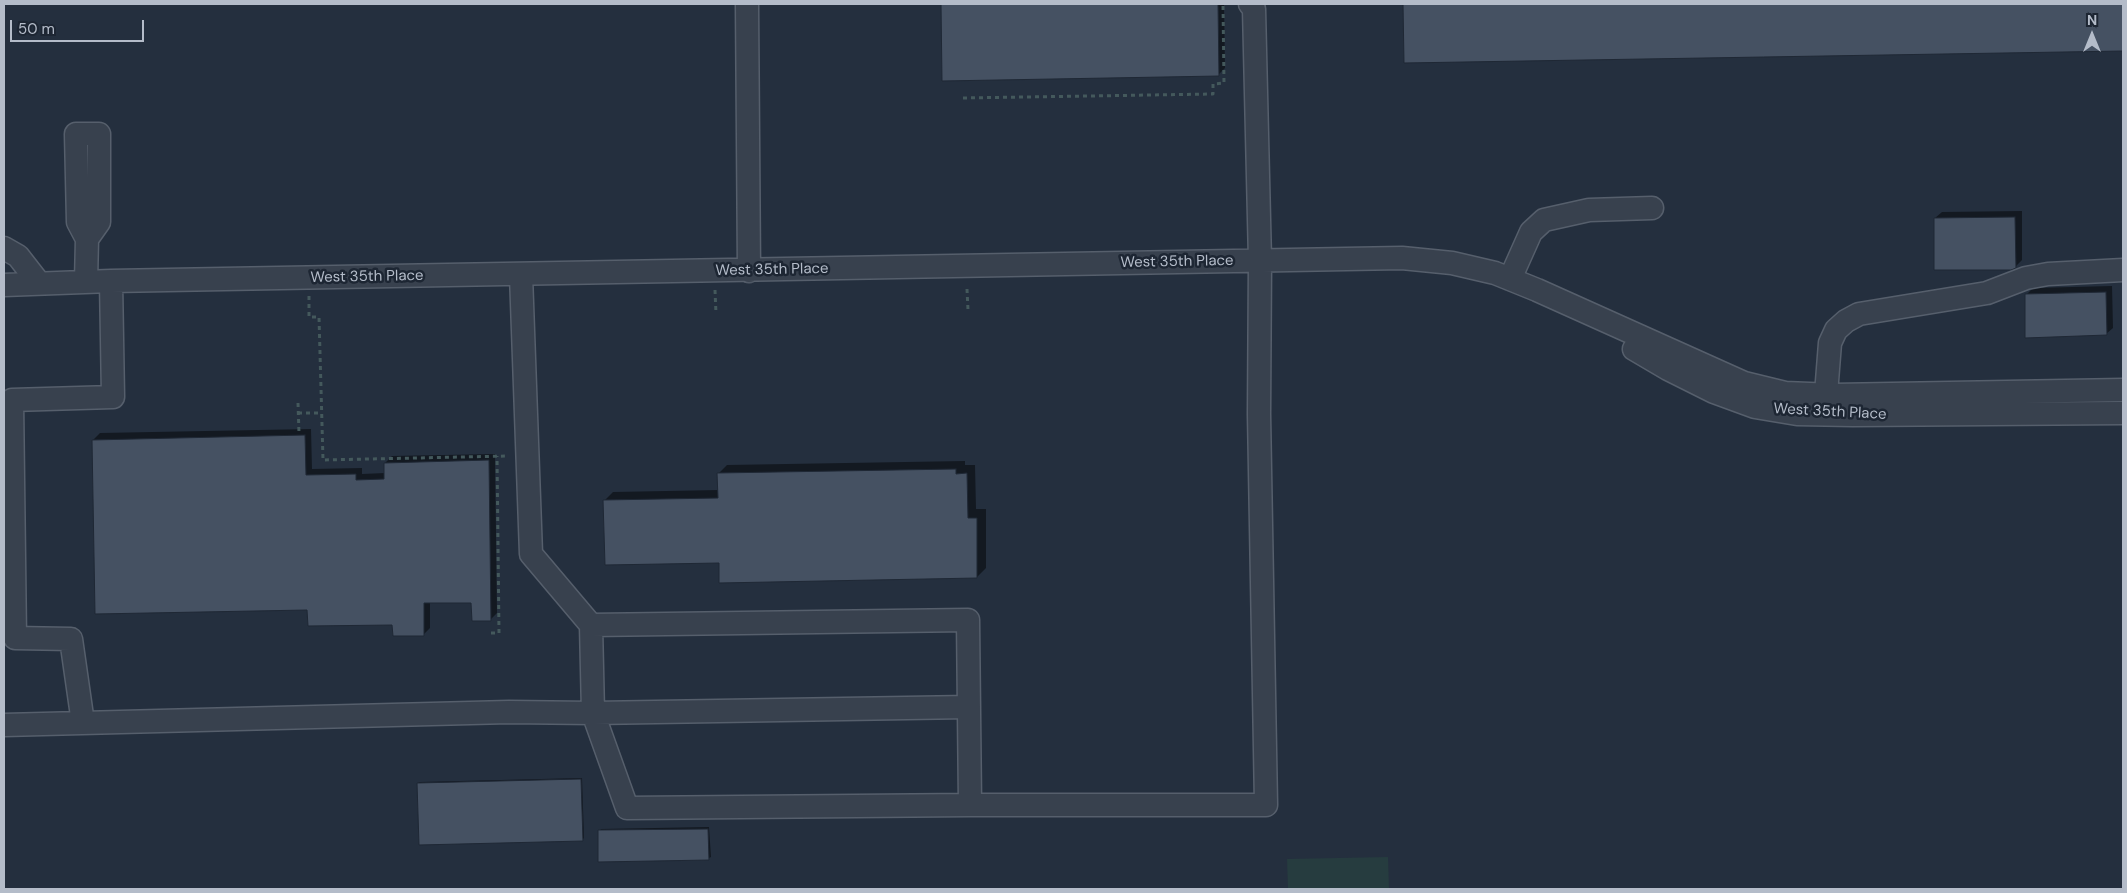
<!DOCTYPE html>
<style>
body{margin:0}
#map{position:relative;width:2127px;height:893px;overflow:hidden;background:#242f3e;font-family:"DM Sans",sans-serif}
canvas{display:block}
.frame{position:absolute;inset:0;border:5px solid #b4bcc9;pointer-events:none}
.north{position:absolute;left:2067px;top:10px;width:50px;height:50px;-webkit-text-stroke:4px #1d2633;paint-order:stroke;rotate:0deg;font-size:14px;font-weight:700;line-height:20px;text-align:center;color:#b4bcc9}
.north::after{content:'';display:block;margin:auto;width:18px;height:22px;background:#b4bcc9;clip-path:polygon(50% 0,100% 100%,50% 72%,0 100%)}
.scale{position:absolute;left:10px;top:20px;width:134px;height:22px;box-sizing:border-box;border:2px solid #b4bcc9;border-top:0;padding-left:6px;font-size:15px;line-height:18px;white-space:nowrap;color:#b4bcc9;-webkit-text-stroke:4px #1d2633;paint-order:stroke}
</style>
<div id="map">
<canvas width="2127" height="893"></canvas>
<div class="frame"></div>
<div class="north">N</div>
<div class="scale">50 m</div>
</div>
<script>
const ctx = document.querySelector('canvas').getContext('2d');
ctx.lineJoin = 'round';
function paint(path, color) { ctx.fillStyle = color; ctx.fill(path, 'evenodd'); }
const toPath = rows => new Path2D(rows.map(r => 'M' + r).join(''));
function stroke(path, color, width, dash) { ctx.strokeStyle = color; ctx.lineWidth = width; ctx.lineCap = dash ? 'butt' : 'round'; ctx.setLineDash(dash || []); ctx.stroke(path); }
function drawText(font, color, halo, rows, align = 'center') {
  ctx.font = font + ' "DM Sans",sans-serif'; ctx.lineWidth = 5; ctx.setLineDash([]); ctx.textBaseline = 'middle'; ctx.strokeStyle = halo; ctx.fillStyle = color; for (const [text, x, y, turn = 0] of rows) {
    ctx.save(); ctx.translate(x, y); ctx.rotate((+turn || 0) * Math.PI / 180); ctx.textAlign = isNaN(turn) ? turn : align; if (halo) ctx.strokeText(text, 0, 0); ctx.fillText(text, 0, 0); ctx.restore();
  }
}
paint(toPath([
 [1388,857,1389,889,1288,889,1287,859]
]), '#263c3f');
paint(toPath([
 [942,4,1224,4,1225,68,1218,75,943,79],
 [1404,4,2123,4,2123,50,1405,62],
 [2022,211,2022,260,2015,267,1935,218,1942,212],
 [2112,286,2113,328,2106,334,2026,295,2033,288],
 [311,429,312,469,362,468,362,474,385,473,385,463,392,456,495,454,497,613,491,619,473,602,430,602,430,628,424,634,393,623,309,609,93,440,100,433],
 [965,461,965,465,975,465,976,509,986,509,986,568,977,577,720,562,604,501,613,492,719,490,718,474,727,465],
 [582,778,584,838,582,840,418,783,420,782],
 [709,827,711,857,709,858,600,831,601,829]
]), '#0007');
const building = toPath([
 [941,4,1218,4,1219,76,942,81,941,4],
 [1403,4,2123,4,2123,51,1404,63,1403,4],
 [2015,217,2016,268,2011,270,1934,270,1934,218,2015,217],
 [2106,292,2107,335,2025,338,2025,294,2106,292],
 [305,435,306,475,356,474,356,480,384,479,384,463,489,460,491,621,472,621,471,603,424,603,424,636,393,636,392,625,308,626,307,610,95,614,92,440,305,435],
 [956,469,956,474,967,473,968,518,977,518,977,578,719,583,719,563,605,565,603,500,718,498,717,473,956,469],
 [581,779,583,841,419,845,417,783,581,779],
 [708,829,709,860,598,862,598,830,708,829]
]);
paint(building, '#455162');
stroke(building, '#1f2835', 1);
const minor = toPath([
 [747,4,749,271],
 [4,248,18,256,39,283],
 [521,275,531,554,591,625],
 [1510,279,1531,232,1544,220,1589,210,1652,208],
 [86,281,87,239,78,222,76,134,99,134,99,222,87,239],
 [4,285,111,281,1402,258,1452,263,1495,273,1537,290,1744,383,1785,393,1834,395,2123,390],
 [1634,349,1668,369,1714,392,1755,407,1797,414,1853,415,2123,413],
 [1826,394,1830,343,1836,330,1846,321,1859,314,1987,293,2026,278,2048,274,2123,270],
 [83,723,71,639,15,638,12,400,113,397,111,281],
 [4,725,509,712,593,713,969,707],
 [970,805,627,808,593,713,591,625,968,620,970,805,1266,805,1259,414,1260,261,1254,9,1250,4]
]);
stroke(minor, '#565f6c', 25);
stroke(toPath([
 [963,98,1213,94,1213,84,1224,83,1223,4],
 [967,289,968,310],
 [715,290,716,314],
 [309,296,309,317,319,317,323,460,508,456],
 [298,403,299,433],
 [298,413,322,413],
 [491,633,499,633,497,456]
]), '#44595c', 3, [4, 4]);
stroke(minor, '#38414e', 22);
drawText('15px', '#b4bcc9', '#1d2633', [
 ["West 35th Place",1177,262,-1],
 ["West 35th Place",772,270,-1],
 ["West 35th Place",367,277,-1],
 ["West 35th Place",1830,412,3]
]);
</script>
